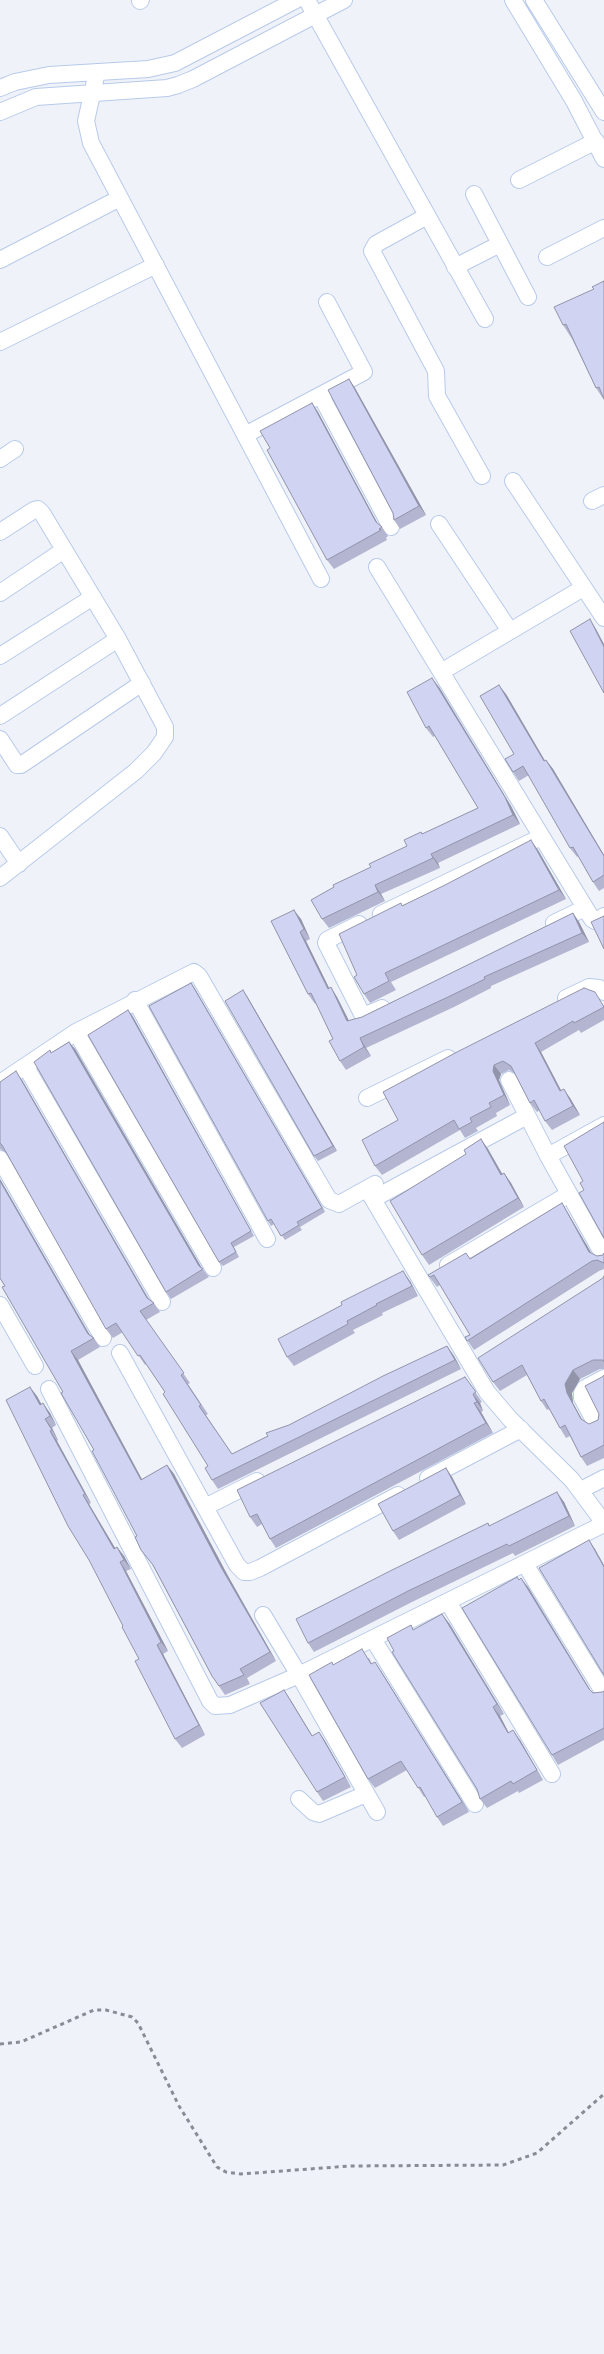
<!DOCTYPE html>
<style>
body{margin:0}
canvas{display:block;background:#eff3f9}
</style>
<canvas width="604" height="2354"></canvas>
<script>
const ctx = document.querySelector('canvas').getContext('2d');
ctx.lineJoin = 'round';
const toPath = rows => new Path2D(rows.map(r => 'M' + r).join(''));
function stroke(path, color, width, dash) { ctx.strokeStyle = color; ctx.lineWidth = width; ctx.lineCap = dash ? 'butt' : 'round'; ctx.setLineDash(dash || []); ctx.stroke(path); }
function paint(path, color) { ctx.fillStyle = color; ctx.fill(path, 'evenodd'); }
const minor = toPath([
 [307,0,485,319],
 [513,0,574,101,604,159],
 [534,0,604,112],
 [140,1,141,0],
 [97,72,86,121,91,143,321,579],
 [0,88,15,82,49,75,148,69,175,63,296,0],
 [0,112,36,97,167,88,178,85,193,79,344,0],
 [519,180,596,141],
 [474,194,528,297],
 [427,216,376,244,372,251,436,371,437,396,482,476],
 [547,257,604,228],
 [0,260,120,198],
 [455,267,500,244],
 [0,342,156,265],
 [321,396,391,527],
 [245,435,364,372,327,302],
 [0,459,15,449],
 [513,481,604,618],
 [592,501,604,495],
 [439,524,510,631],
 [0,532,34,510,38,509,42,513,118,639,165,727,165,737,154,753,136,771,0,878],
 [377,567,592,919,595,921,604,916],
 [0,593,64,550],
 [0,656,93,597],
 [441,672,583,588],
 [0,716,118,639],
 [0,739,17,765,21,765,142,683],
 [0,836,19,864],
 [381,914,541,837],
 [554,923,585,908],
 [359,924,327,940,326,943,363,1016,382,1008],
 [566,998,589,987,599,988,604,992],
 [135,1000,267,1239],
 [76,1032,213,1268],
 [26,1067,162,1302],
 [509,1080,548,1156,604,1125],
 [0,1083,76,1032,194,972,199,976,329,1200,339,1204,375,1184],
 [367,1098,448,1058],
 [548,1156,604,1256],
 [0,1159,103,1338],
 [367,1189,487,1392,510,1419,572,1480,604,1523],
 [373,1199,527,1116],
 [448,1265,569,1194],
 [0,1305,35,1366],
 [120,1353,237,1565,244,1572,250,1572,260,1568,398,1495],
 [49,1389,210,1701,215,1706,230,1705,299,1675,604,1524],
 [596,1424,582,1398,582,1393,585,1388,604,1378],
 [428,1478,521,1429],
 [581,1490,604,1478],
 [205,1507,257,1481],
 [525,1564,604,1693],
 [448,1602,552,1774],
 [263,1615,299,1675,377,1812],
 [373,1639,475,1804],
 [299,1799,313,1812,319,1814,366,1794]
]);
stroke(minor, '#b8caea', 18);
stroke(toPath([
 [0,2044,21,2042,94,2010,106,2010,132,2017,138,2023,179,2106,217,2167,226,2172,241,2174,350,2166,503,2165,537,2153,604,2094]
]), '#878c95', 3, [4, 4]);
stroke(minor, '#fff', 16);
paint(toPath([
 [604,281,604,400,596,388,572,339,563,325,594,289],
 [349,379,355,388,426,515,400,529,394,520,393,513],
 [312,403,318,412,378,524,382,527,388,536,386,538,387,540,334,569,327,560,270,448],
 [439,687,511,806,520,824,438,863,440,868,381,894,385,901,329,928,322,919,371,867,407,846,421,832,423,834,478,808,435,736,433,737,426,728],
 [506,694,545,761,546,760,553,769,604,855,604,888,599,891,593,882,578,856,577,857,570,848,529,775,519,781,513,772,514,754],
 [538,850,566,899,391,982,396,990,370,1003,364,994,357,975,403,905],
 [573,913,579,922,589,942,491,986,491,988,454,1007,366,1048,371,1056,346,1070,340,1061,333,1039,316,1003,315,1004,308,994,271,921,301,919,310,939,306,941,329,988,337,997,349,1021,362,1017],
 [191,983,325,1212,300,1227,302,1230,285,1240,274,1224,271,1226,268,1221],
 [247,996,337,1151,318,1161,314,1156],
 [604,1005,604,1020,581,1033,579,1030,541,1052,561,1090,570,1098,580,1115,552,1130,545,1121,540,1110,537,1112,530,1103,516,1074,509,1070,501,1074,499,1080,510,1105,496,1113,497,1116,476,1128,478,1131,465,1138,460,1130,382,1175,375,1166,398,1120,383,1092],
 [132,1015,254,1236,234,1247,239,1257,223,1266,219,1262],
 [69,1042,75,1049,201,1267,209,1277,171,1299,166,1292,52,1052],
 [22,1080,149,1299,154,1303,160,1312,146,1320,190,1383,188,1384,208,1414,206,1415,232,1454,447,1346,454,1356,461,1369,218,1489,212,1480,208,1466,165,1392,146,1364,145,1365,123,1332,113,1338,106,1329,7,1153,0,1149,0,1082],
 [481,1139,488,1149,502,1174,504,1173,511,1183,524,1207,429,1265,422,1255,466,1154],
 [0,1179,90,1335,94,1338,100,1347,78,1360,142,1479,167,1465,174,1474,228,1576,276,1661,247,1678,250,1684,225,1695,212,1676,137,1536,94,1450,63,1392,0,1278],
 [562,1203,568,1213,591,1253,597,1256,603,1255,604,1253,604,1269,599,1271,474,1350,465,1337,470,1335,440,1285,437,1287,428,1275,470,1258],
 [604,1276,604,1369,600,1369,580,1379,572,1393,573,1403,583,1421,589,1424,598,1420,599,1414,602,1377,604,1375,604,1458,587,1466,581,1457,570,1436,566,1438,560,1428,549,1409,547,1410,541,1401,527,1375,500,1391,493,1382,603,1278],
 [410,1281,418,1296,382,1313,383,1315,353,1330,355,1333,294,1366,287,1357],
 [465,1377,482,1402,480,1403,483,1411,481,1412,493,1433,276,1548,270,1539,262,1524,257,1527,250,1517],
 [30,1387,41,1404,50,1413,56,1425,52,1428,58,1440,57,1441,91,1503,89,1504,115,1548,117,1547,124,1556,131,1569,126,1571,168,1651,163,1654,205,1735,182,1748,175,1739,139,1659,123,1626],
 [446,1468,452,1477,466,1504,399,1540,393,1531],
 [564,1502,575,1526,515,1556,513,1553,414,1601,314,1652,308,1643,488,1523,490,1526],
 [519,1579,528,1587,591,1691,593,1693,602,1692,604,1691,604,1740,558,1765,552,1755],
 [449,1623,504,1714,500,1716,509,1733,520,1740,543,1780,519,1793,518,1791,487,1808,480,1799,477,1789,394,1651,411,1625,414,1630],
 [369,1658,372,1664,381,1671,469,1812,443,1826,437,1817,426,1796,424,1797,407,1770,375,1788,368,1779,334,1665],
 [290,1699,312,1736,319,1732,325,1741,351,1787,323,1801,317,1792]
]), '#b4b5d1');
paint(toPath([
 [349,379,355,388,426,515,419,506],
 [312,403,318,412,380,528,376,522],
 [590,619,596,629,604,644,604,647],
 [432,678,439,687,511,806,520,824,513,815],
 [499,685,506,694,551,771,544,761],
 [546,760,553,769,604,855,604,856],
 [531,840,538,850,566,899,559,890],
 [431,854,438,863,440,868,433,858],
 [375,885,381,894,385,901,378,892],
 [294,910,301,919,310,939,304,929],
 [573,913,579,922,589,942,582,933],
 [300,932,306,941,334,998,328,989],
 [191,983,194,987,325,1212,322,1208],
 [331,987,337,997,354,1031,347,1021],
 [243,990,247,996,337,1151,333,1146],
 [128,1010,132,1015,254,1236,251,1231],
 [360,1038,366,1048,371,1056,364,1047],
 [69,1042,75,1049,203,1270,199,1266],
 [535,1043,541,1052,566,1100,560,1091],
 [494,1065,501,1074,499,1080,510,1105,504,1095,493,1071],
 [16,1071,22,1080,153,1307,147,1298],
 [564,1089,570,1098,580,1115,573,1106],
 [481,1139,488,1149,508,1184,501,1175],
 [504,1173,511,1183,524,1207,518,1198],
 [0,1179,92,1339,88,1334,0,1181],
 [562,1203,568,1213,596,1261,589,1252],
 [403,1271,410,1281,418,1296],
 [447,1346,454,1356,461,1369,455,1360],
 [71,1351,78,1360,147,1489,141,1480],
 [573,1370,580,1379,572,1393,573,1403,587,1429,581,1419,567,1393,565,1384],
 [30,1387,37,1396,47,1414,40,1405],
 [473,1394,480,1403,483,1411,477,1402],
 [43,1403,50,1413,56,1425,50,1416],
 [474,1403,481,1412,493,1433,486,1423],
 [45,1419,52,1428,58,1440,52,1430],
 [50,1431,57,1441,91,1503,85,1494],
 [167,1465,174,1474,228,1576,276,1661,270,1652,221,1567],
 [446,1468,452,1477,466,1504,460,1495],
 [557,1492,564,1502,575,1526,569,1516],
 [83,1495,89,1504,121,1558,114,1549],
 [589,1540,595,1549,604,1565,604,1567],
 [117,1547,124,1556,131,1569,124,1560],
 [120,1562,126,1571,168,1651,161,1642],
 [521,1578,528,1587,595,1698,589,1689],
 [442,1614,449,1623,504,1714,497,1704],
 [157,1645,163,1654,205,1735,199,1725],
 [375,1662,381,1671,469,1812,462,1802],
 [284,1690,290,1699,318,1745,312,1736],
 [493,1707,500,1716,514,1743,508,1733],
 [513,1730,520,1740,543,1780],
 [319,1732,325,1741,351,1787,345,1777]
]), '#9294aa');
const building = toPath([
 [604,281,604,399,599,387,596,388,566,324,563,325,554,307,594,289,592,287,604,281],
 [349,379,419,506,394,520,393,513,328,390,349,379],
 [312,403,376,522,382,527,379,529,381,530,327,560,267,450,270,448,260,431,312,403],
 [590,619,604,647,604,693,570,631,590,619],
 [432,678,505,797,513,815,431,854,433,858,375,885,378,892,322,919,311,900,334,887,333,885,371,867,369,864,407,846,404,840,421,832,422,834,478,808,429,726,426,728,407,692,432,678],
 [499,685,544,761,546,760,604,856,604,875,593,882,573,847,570,848,523,766,513,772,505,759,514,754,480,696,499,685],
 [531,840,559,890,385,973,389,981,364,994,354,977,357,975,339,934,401,903,402,906,445,885,531,840],
 [294,910,304,929,300,932,328,989,331,987,347,1021,362,1017,573,913,582,933,484,977,485,979,448,997,360,1038,364,1047,340,1061,329,1041,333,1039,311,993,308,994,271,921,294,910],
 [604,916,604,949,591,922,604,916],
 [191,983,322,1208,297,1222,299,1225,281,1236,271,1219,268,1221,149,1006,191,983],
 [584,988,595,992,604,1007,574,1023,573,1021,535,1043,560,1091,564,1089,573,1106,545,1121,534,1100,530,1103,511,1066,503,1061,494,1065,493,1071,504,1095,489,1103,491,1107,470,1118,472,1122,459,1129,454,1120,375,1166,362,1140,398,1120,383,1092,457,1052,584,988],
 [243,990,333,1146,314,1156,225,1001,243,990],
 [128,1010,251,1231,231,1243,236,1252,219,1262,88,1035,128,1010],
 [69,1042,199,1266,203,1269,166,1292,34,1062,50,1050,51,1053,69,1042],
 [16,1071,147,1298,154,1303,140,1311,184,1373,181,1375,201,1405,199,1406,232,1454,268,1436,266,1433,289,1425,383,1376,447,1346,455,1360,212,1480,205,1468,208,1466,163,1394,165,1392,140,1355,138,1356,116,1323,106,1329,2,1145,0,1143,0,1082,16,1071],
 [604,1122,604,1238,579,1193,584,1190,580,1183,583,1181,564,1146,604,1122],
 [481,1139,501,1175,504,1173,518,1198,422,1255,390,1201,466,1154,464,1150,481,1139],
 [0,1181,88,1334,94,1338,71,1351,141,1480,167,1465,221,1567,270,1652,240,1669,244,1675,219,1686,212,1676,153,1565,141,1550,135,1537,137,1536,92,1451,94,1450,61,1393,63,1392,2,1287,5,1286,0,1278,0,1181],
 [562,1203,589,1252,597,1256,603,1255,604,1253,604,1263,597,1260,592,1261,467,1341,465,1337,470,1335,434,1275,430,1277,428,1275,466,1253,470,1259,562,1203],
 [403,1271,412,1286,376,1304,377,1305,347,1321,348,1324,287,1357,278,1339,342,1305,341,1302,403,1271],
 [604,1276,604,1362,603,1360,593,1360,573,1370,565,1384,567,1393,581,1419,589,1424,598,1420,599,1414,585,1386,602,1377,604,1375,604,1445,581,1457,565,1425,560,1428,544,1399,541,1401,522,1365,493,1382,478,1358,603,1278,604,1276],
 [465,1377,476,1392,473,1394,477,1402,474,1403,486,1423,270,1539,257,1514,250,1517,237,1490,465,1377],
 [30,1387,40,1405,43,1403,50,1416,45,1419,52,1430,50,1431,85,1494,83,1495,114,1549,117,1547,124,1560,120,1562,161,1642,157,1645,199,1725,175,1739,135,1661,139,1659,122,1627,123,1626,89,1560,68,1526,6,1400,30,1387],
 [446,1468,460,1495,393,1531,378,1504,446,1468],
 [557,1492,569,1516,509,1546,507,1544,408,1591,308,1643,296,1619,390,1571,488,1523,489,1526,557,1492],
 [589,1540,604,1567,604,1675,539,1568,589,1540],
 [517,1577,519,1580,521,1578,589,1689,593,1693,602,1692,604,1691,604,1728,552,1755,462,1608,517,1577],
 [442,1614,497,1704,493,1707,508,1733,513,1730,537,1770,513,1784,511,1781,480,1799,477,1789,392,1652,394,1651,387,1638,411,1625,413,1630,442,1614],
 [362,1649,371,1664,375,1662,462,1802,437,1817,420,1787,418,1788,401,1761,368,1779,309,1675,332,1662,333,1665,362,1649],
 [284,1690,312,1736,319,1732,345,1777,317,1792,260,1703,284,1690]
]);
paint(building, '#d1d3f3');
stroke(building, '#9294aa', 1);
</script>
